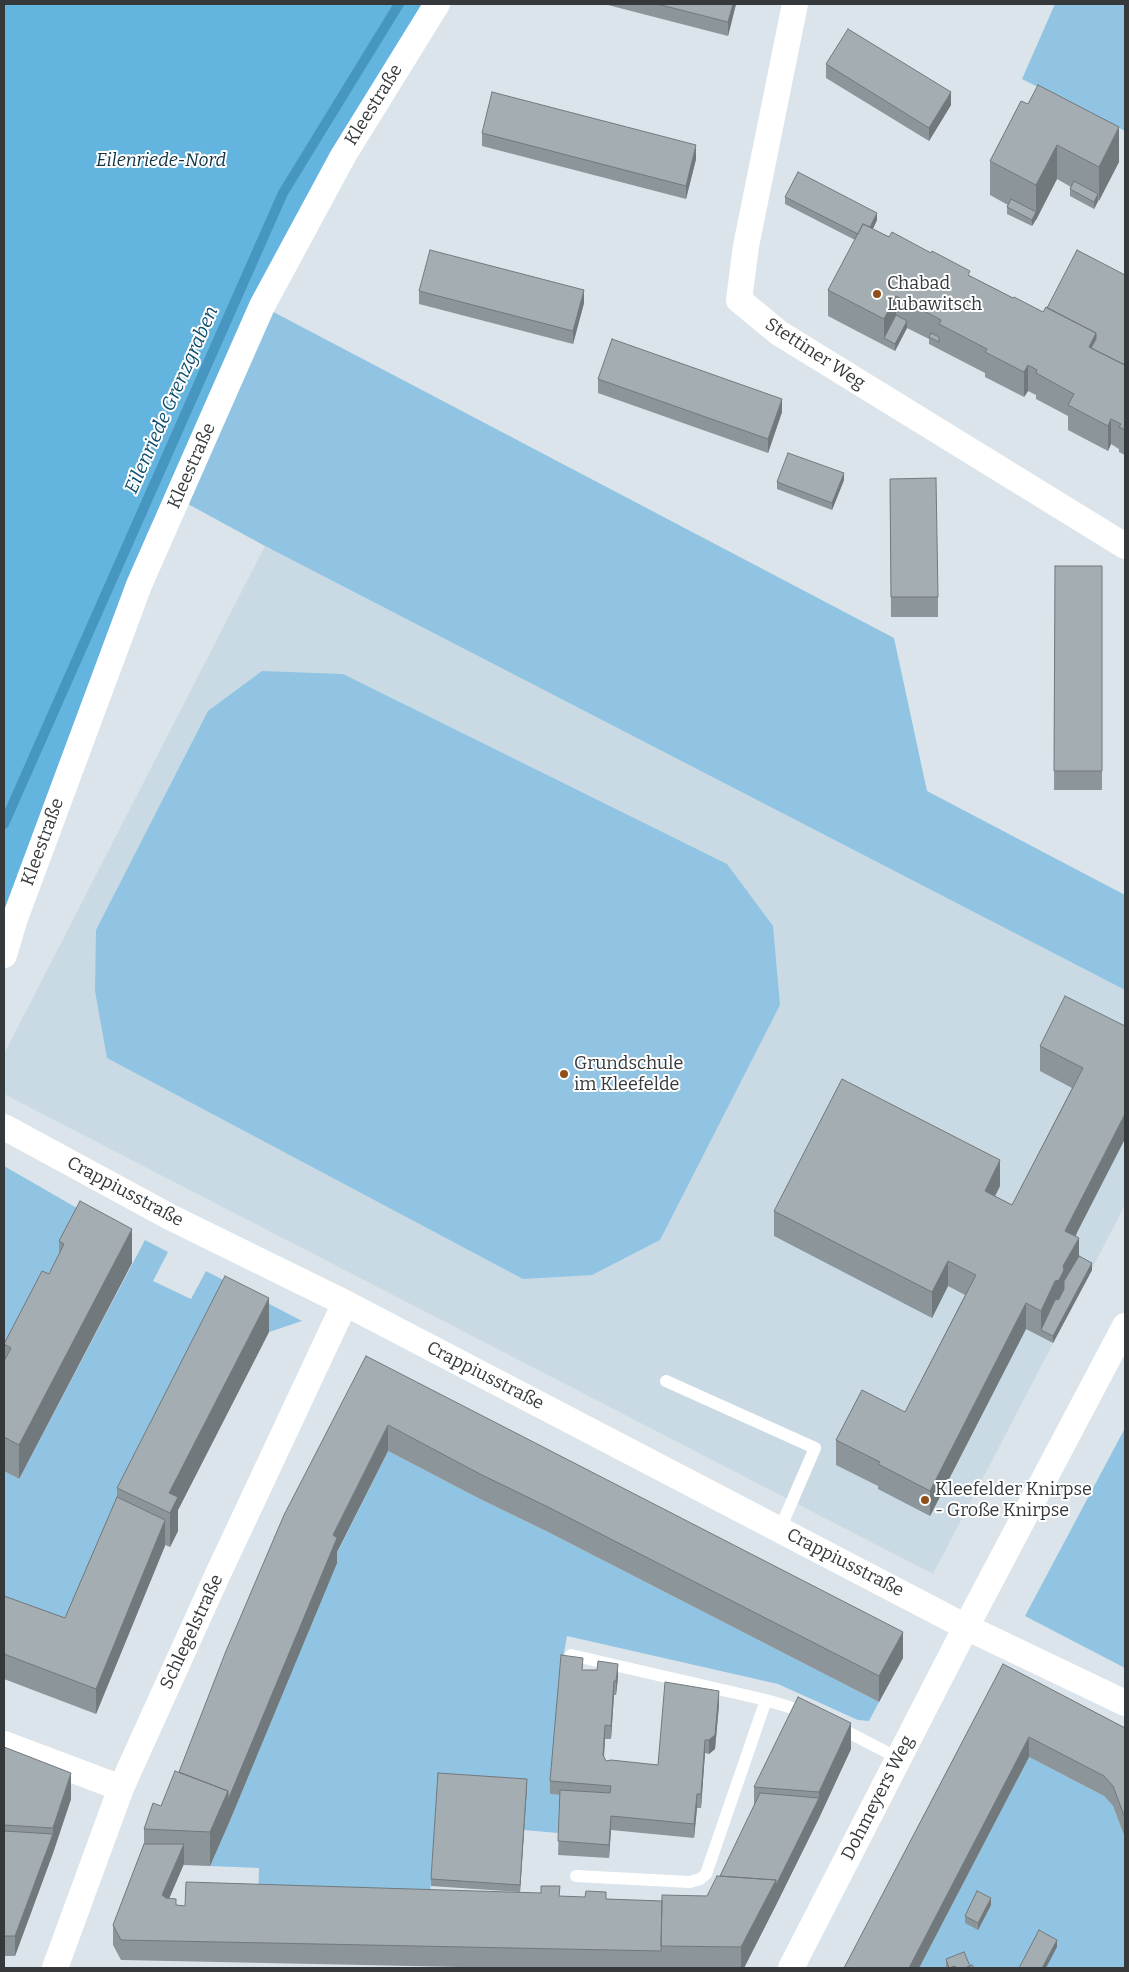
<!DOCTYPE html>
<meta charset="utf-8">
<style>
body{margin:0}
#map{position:relative;width:1129px;height:1972px;overflow:hidden;background:#dae4ea;font-family:Bitter,serif}
canvas{display:block}
.frame{position:absolute;inset:0;border:5px solid #35393b;pointer-events:none}
</style>
<div id="map">
<canvas width="1129" height="1972"></canvas>
<div class="frame"></div>
</div>
<script>
const ctx = document.querySelector('canvas').getContext('2d');
ctx.lineJoin = 'round';
function paint(path, color) { ctx.fillStyle = color; ctx.fill(path, 'evenodd'); }
const toPath = rows => new Path2D(rows.map(r => 'M' + r).join(''));
function stroke(path, color, width, dash) { ctx.strokeStyle = color; ctx.lineWidth = width; ctx.lineCap = dash ? 'butt' : 'round'; ctx.setLineDash(dash || []); ctx.stroke(path); }
function drawText(font, color, halo, rows, align = 'center') {
  ctx.font = font + ' Bitter,serif'; ctx.lineWidth = 4; ctx.setLineDash([]); ctx.textBaseline = 'middle'; ctx.strokeStyle = halo; ctx.fillStyle = color; for (const [text, x, y, turn = 0] of rows) {
    ctx.save(); ctx.translate(x, y); ctx.rotate((+turn || 0) * Math.PI / 180); ctx.textAlign = isNaN(turn) ? turn : align; if (halo) ctx.strokeText(text, 0, 0); ctx.fillText(text, 0, 0); ctx.restore();
  }
}
paint(toPath([
 [265,546,1125,990,1125,1205,933,1574,4,1094,4,1054]
]), '#c9dae5');
paint(toPath([
 [1055,4,1125,4,1125,131,1022,79],
 [262,306,894,638,927,791,1125,895,1125,990,265,546,177,498],
 [262,671,343,674,727,864,773,926,780,1005,660,1240,592,1275,523,1279,107,1058,95,991,96,930,208,711],
 [4,1166,89,1215,4,1395],
 [145,1240,168,1252,153,1281,191,1299,206,1271,302,1321,269,1332,226,1310,65,1644,4,1622,4,1471,19,1479],
 [1125,1428,1125,1668,1025,1616],
 [388,1451,480,1499,548,1532,879,1702,869,1721,858,1720,778,1684,567,1636,561,1669,550,1794,561,1795,558,1833,524,1830,526,1786,438,1781,429,1910,258,1904,259,1868,210,1866,228,1825,333,1561],
 [1029,1757,1104,1796,1113,1806,1125,1838,1125,1968,919,1968]
]), '#91c4e2');
paint(toPath([
 [4,4,437,4,262,306,4,955]
]), '#64b4e0');
stroke(toPath([
 [4,824,283,193,399,4]
]), '#4696c1', 10);
stroke(toPath([
 [666,1381,815,1448,780,1529],
 [571,1655,766,1700],
 [836,1726,898,1758],
 [576,1876,690,1882,700,1879,706,1874,766,1700,809,1713]
]), '#fff', 12);
stroke(toPath([
 [795,4,746,246,739,300,779,333,1125,546],
 [4,955,14,921,139,585,262,306,343,156,437,4],
 [4,1127,170,1217,345,1303,966,1627,1125,1703],
 [4,1744,121,1788],
 [55,1968,121,1788,217,1576,345,1303],
 [791,1968,966,1627,1125,1326]
]), '#fff', 26);
paint(toPath([
 [604,4,736,4,728,36],
 [826,64,951,105,929,141,826,78],
 [1021,101,1119,162,1094,209,1070,196,1070,189,1071,187,1057,179,1036,220,1032,226,1007,214,1007,207,1008,205,990,195,990,161],
 [482,133,696,159,686,199,482,146],
 [785,197,877,220,873,229,970,276,1013,298,1043,312,1047,308,1125,275,1125,455,1119,452,1119,449,1111,444,1108,451,1068,430,1068,416,1036,399,1036,395,1028,391,1024,397,985,377,985,373,929,344,929,339,907,328,895,351,828,316,828,290,855,240,785,204],
 [419,291,584,303,573,344,419,304],
 [598,379,782,412,768,453,598,393],
 [890,479,938,597,938,617,891,617],
 [844,480,832,510,777,489,777,482],
 [1055,566,1102,566,1102,790,1054,790],
 [1125,1026,1076,1236,1079,1256,1092,1270,1053,1343,1026,1329,930,1516,878,1489,878,1486,836,1465,836,1440,905,1412,965,1295,948,1286,932,1318,774,1236,774,1211,1000,1186,995,1196,1012,1205,1072,1088,1040,1071,1040,1046],
 [59,1241,132,1263,19,1479,4,1471,4,1344,49,1274,59,1255],
 [269,1332,178,1510,178,1531,170,1547,165,1545,96,1714,4,1679,4,1596,65,1618,117,1497,117,1488],
 [366,1356,903,1658,879,1702,548,1532,480,1499,388,1451,337,1552,337,1563,228,1825,210,1866,183,1865,169,1899,176,1905,185,1906,560,1896,606,1899,662,1901,707,1896,720,1876,754,1807,754,1787,851,1749,819,1818,776,1905,744,1968,510,1968,121,1960,113,1945,113,1925,144,1844,144,1829,161,1806,179,1772],
 [1003,1664,1125,1728,1125,1838,1113,1806,1104,1796,1029,1757,919,1968,844,1968],
 [583,1670,618,1677,616,1695,614,1695,611,1739,605,1739,604,1757,606,1761,658,1765,719,1705,715,1749,709,1754,705,1753,701,1808,697,1808,694,1838,611,1830,609,1858,558,1855,560,1795,550,1794,550,1781],
 [4,1747,71,1799,53,1853,15,1956,4,1956],
 [527,1786,520,1892,431,1886,431,1879],
 [991,1905,978,1930,965,1923,965,1916],
 [946,1959,970,1966,974,1968,946,1968]
]), '#8c9599');
paint(toPath([
 [733,4,736,4,728,36,728,22],
 [951,92,951,105,929,141,929,128],
 [1119,127,1119,162,1099,201,1099,167],
 [696,145,696,159,686,199,686,186],
 [1057,145,1057,179,1036,220,1036,185],
 [1098,194,1098,201,1094,209,1094,202],
 [1036,212,1036,219,1032,226,1032,220],
 [877,213,877,220,865,245,865,238],
 [584,290,584,303,573,344,573,331],
 [896,296,896,322,884,338,884,345,884,319],
 [907,321,907,328,895,351,895,344],
 [1096,333,1096,356,1089,347],
 [1028,365,1028,391,1024,397,1024,372],
 [782,399,782,412,768,453,768,439],
 [1111,419,1111,444,1108,451,1108,426],
 [844,473,844,480,832,510,832,503],
 [1125,1114,1125,1139,1065,1256,1065,1231],
 [1000,1160,1000,1186,985,1216,985,1191],
 [132,1229,132,1263,19,1479,19,1445],
 [1079,1238,1079,1263,1064,1296,1041,1330,1041,1337,1041,1311,1063,1266],
 [948,1261,948,1286,932,1318,932,1292],
 [1092,1263,1092,1270,1053,1343,1053,1336],
 [269,1298,269,1332,178,1510,178,1531,170,1547,170,1513,169,1493],
 [1026,1303,1026,1329,930,1516,930,1491],
 [388,1425,388,1451,337,1552,337,1563,228,1825,210,1866,210,1832,228,1791,333,1535],
 [165,1520,165,1546,96,1714,96,1689],
 [903,1632,903,1658,879,1702,879,1676],
 [618,1664,618,1677,616,1695,616,1681],
 [614,1681,614,1695,611,1739,611,1726],
 [719,1691,719,1705,715,1749,709,1754,709,1740],
 [851,1723,851,1749,819,1818,776,1905,776,1885,819,1798,819,1792],
 [605,1725,605,1739,603,1769,603,1755],
 [1029,1737,1029,1757,919,1968,909,1968],
 [705,1740,705,1753,701,1808,701,1794],
 [71,1773,71,1799,53,1853,15,1956,15,1936,53,1834,53,1828],
 [527,1779,527,1786,520,1892,520,1885],
 [697,1794,697,1808,694,1838,694,1824],
 [611,1816,611,1830,609,1858,609,1845],
 [184,1844,184,1864,162,1915,162,1895],
 [776,1880,776,1905,744,1968,741,1968,741,1947],
 [991,1898,991,1905,978,1930,978,1923],
 [1057,1940,1057,1947,1046,1968,1042,1968]
]), '#72797d');
const building = toPath([
 [657,4,733,4,728,22,657,4],
 [848,29,951,92,929,128,826,64,848,29],
 [1038,85,1119,127,1099,167,1057,145,1036,185,990,161,1021,101,1028,104,1038,85],
 [492,92,696,145,686,186,482,133,492,92],
 [798,172,877,213,870,227,863,224,858,234,785,197,798,172],
 [1074,181,1098,194,1094,202,1070,189,1074,181],
 [1011,199,1036,212,1032,220,1007,207,1011,199],
 [863,224,889,237,892,232,931,253,932,251,970,271,968,275,1013,298,1014,297,1043,312,1046,307,1096,333,1089,347,1125,365,1125,430,1119,427,1121,424,1111,419,1108,426,1068,405,1074,394,1036,373,1037,370,1028,365,1024,372,985,352,987,349,939,324,941,320,896,296,884,319,828,290,863,224],
 [430,250,584,290,573,331,419,291,430,250],
 [1077,250,1125,275,1125,365,1091,348,1096,339,1096,333,1047,308,1077,250],
 [896,315,907,321,895,344,884,338,896,315],
 [931,333,939,337,939,342,929,337,931,333],
 [612,339,782,399,768,439,598,379,612,339],
 [788,453,844,473,832,503,777,482,788,453],
 [936,478,938,597,891,597,890,479,936,478],
 [1055,566,1102,566,1102,771,1054,771,1055,566],
 [1065,996,1125,1026,1125,1114,1065,1231,1079,1238,1063,1266,1064,1270,1059,1280,1055,1281,1041,1311,1026,1303,930,1491,878,1464,880,1462,836,1440,862,1390,905,1412,976,1275,948,1261,932,1292,774,1211,842,1079,1000,1160,985,1191,1012,1205,1083,1068,1040,1046,1065,996],
 [80,1201,132,1229,19,1445,4,1437,4,1361,11,1348,4,1344,42,1271,49,1274,64,1244,59,1241,80,1201],
 [1079,1256,1092,1263,1053,1336,1041,1330,1055,1300,1059,1299,1064,1289,1064,1281,1079,1256],
 [225,1276,269,1298,169,1493,178,1497,170,1513,117,1488,225,1276],
 [366,1356,903,1632,879,1676,548,1507,480,1474,388,1425,333,1535,337,1538,228,1800,228,1791,179,1772,226,1651,284,1515,366,1356],
 [117,1497,165,1520,96,1689,4,1654,4,1596,65,1618,117,1497],
 [561,1655,583,1658,582,1670,597,1670,598,1661,618,1664,616,1681,614,1681,611,1726,605,1725,603,1755,606,1761,611,1760,658,1765,665,1682,719,1691,715,1735,709,1740,705,1740,701,1794,697,1794,694,1824,611,1816,609,1845,558,1841,560,1790,610,1793,611,1786,550,1781,561,1655],
 [1003,1664,1125,1728,1125,1818,1113,1786,1104,1776,1029,1737,909,1968,844,1968,1003,1664],
 [798,1697,851,1723,819,1792,754,1787,798,1697],
 [4,1747,71,1773,53,1828,4,1825,4,1747],
 [175,1771,228,1791,210,1832,144,1829,153,1803,161,1806,175,1771],
 [438,1773,527,1779,520,1885,431,1879,438,1773],
 [760,1793,819,1798,776,1885,776,1880,720,1876,760,1793],
 [4,1831,53,1834,15,1936,4,1936,4,1831],
 [144,1844,184,1844,162,1895,166,1898,176,1899,176,1905,185,1906,186,1882,541,1893,541,1886,560,1886,559,1896,585,1897,586,1891,606,1892,606,1899,662,1901,661,1951,121,1940,113,1925,144,1844],
 [717,1876,776,1880,741,1947,661,1946,662,1895,707,1896,717,1876],
 [977,1891,991,1898,978,1923,965,1916,977,1891],
 [1039,1930,1057,1940,1042,1968,1019,1968,1039,1930],
 [964,1952,970,1966,965,1968,956,1968,955,1966,949,1968,946,1959,964,1952],
 [972,1965,974,1968,965,1968,972,1965]
]);
paint(building, '#a3adb2');
stroke(building, '#72797d', 1);
for (const [x, y, r, color] of [
 [877,294,5,"#904f1b"],
 [564,1074,5,"#904f1b"],
 [925,1500,5,"#904f1b"]
]) { const dot = new Path2D(); dot.arc(x, y, r, 0, 2 * Math.PI); ctx.fillStyle = color; ctx.fill(dot); stroke(dot, '#fff', 2); }
drawText('18px', '#35393b', '#fff', [
 ["Kleestraße",374,105,-58],
 ["Stettiner Weg",815,354,33],
 ["Kleestraße",192,466,-66],
 ["Kleestraße",43,842,-70],
 ["Crappiusstraße",125,1192,28],
 ["Crappiusstraße",485,1376,27],
 ["Crappiusstraße",845,1563,27],
 ["Schlegelstraße",192,1632,-65],
 ["Dohmeyers Weg",878,1798,-63]
]);
drawText('italic 18px', '#0e3244', '#fff', [
 ["Eilenriede-Nord",161,161]
]);
drawText('18px', '#35393b', '#fff', [
 ["Chabad",887,284],
 ["Lubawitsch",887,305],
 ["Grundschule",574,1064],
 ["im Kleefelde",574,1085],
 ["Kleefelder Knirpse",935,1490],
 ["- Große Knirpse",935,1511]
], 'left');
drawText('italic 19px', '#0e4f6d', '#fff', [
 ["Eilenriede Grenzgraben",172,400,-66]
]);
</script>
